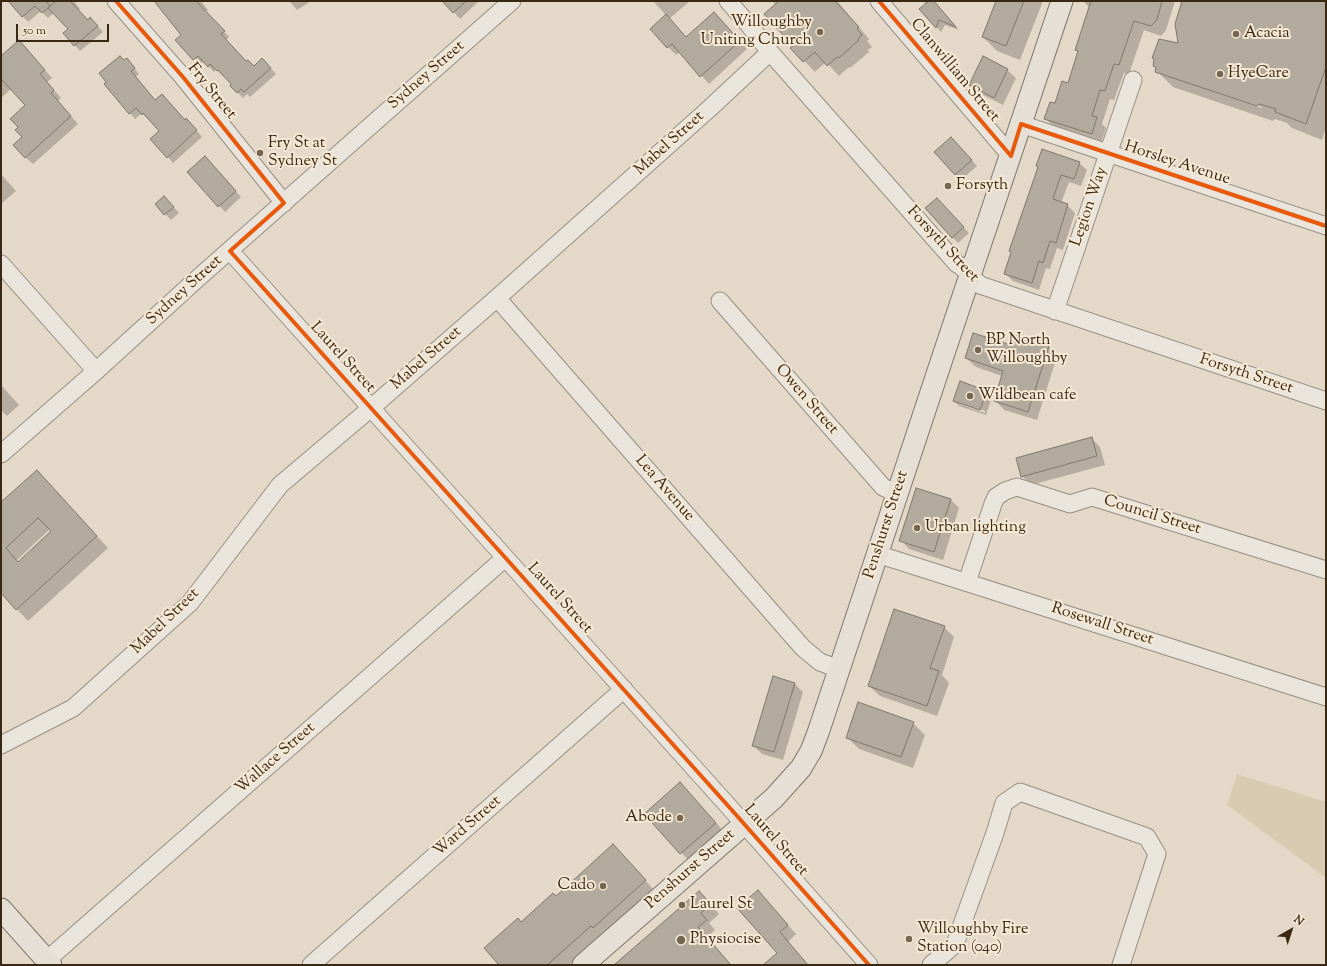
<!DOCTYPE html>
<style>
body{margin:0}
#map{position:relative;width:1327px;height:966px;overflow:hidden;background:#e4d9c8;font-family:"Sorts Mill Goudy",serif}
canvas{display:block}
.frame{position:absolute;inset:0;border:2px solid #392813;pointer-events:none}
.north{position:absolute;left:1271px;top:910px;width:40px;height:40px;-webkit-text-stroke:3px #f5e8d4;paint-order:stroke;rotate:39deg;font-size:11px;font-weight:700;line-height:16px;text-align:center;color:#392813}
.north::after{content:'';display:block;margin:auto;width:14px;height:18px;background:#392813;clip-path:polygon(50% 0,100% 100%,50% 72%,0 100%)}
.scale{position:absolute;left:16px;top:24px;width:93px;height:18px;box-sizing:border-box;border:2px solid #392813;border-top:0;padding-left:5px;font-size:12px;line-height:14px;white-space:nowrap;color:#392813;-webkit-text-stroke:3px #f5e8d4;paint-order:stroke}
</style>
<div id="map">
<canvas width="1327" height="966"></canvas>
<div class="frame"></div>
<div class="north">N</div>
<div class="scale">50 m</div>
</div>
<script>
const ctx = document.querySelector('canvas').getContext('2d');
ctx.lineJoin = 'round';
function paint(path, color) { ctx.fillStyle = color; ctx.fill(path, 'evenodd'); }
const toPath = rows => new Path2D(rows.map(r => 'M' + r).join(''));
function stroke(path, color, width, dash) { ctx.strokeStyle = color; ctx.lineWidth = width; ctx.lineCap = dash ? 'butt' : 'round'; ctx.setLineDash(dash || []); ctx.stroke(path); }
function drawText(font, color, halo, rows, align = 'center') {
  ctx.font = font + ' "Sorts Mill Goudy",serif'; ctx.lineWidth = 4; ctx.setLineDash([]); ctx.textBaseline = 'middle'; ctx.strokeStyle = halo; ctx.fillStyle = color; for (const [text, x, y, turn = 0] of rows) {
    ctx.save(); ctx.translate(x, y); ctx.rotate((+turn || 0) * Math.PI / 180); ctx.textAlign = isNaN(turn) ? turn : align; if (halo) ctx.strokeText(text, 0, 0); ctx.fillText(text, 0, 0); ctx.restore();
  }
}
paint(toPath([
 [1237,774,1326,802,1326,878,1227,805]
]), '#d9cab2');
paint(toPath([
 [11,1,74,1,80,9,78,11,88,21,96,24,103,32,80,51,64,33,69,29,54,13,48,18,41,11,28,22,10,2],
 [155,1,201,1,208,10,205,12,229,37,226,40,246,63,254,67,262,59,276,74,250,97,247,94,243,98,231,86,232,84,224,75,223,76,216,69,214,72,204,61,200,65,177,40,183,35],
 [289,1,311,1,297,10],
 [444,1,479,1,460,19],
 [653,1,690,1,669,19,687,38,722,21,747,49,709,84,680,52,676,55,651,29,666,15],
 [772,1,837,1,869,39,867,41,872,47,868,50,869,52,850,68,849,67,839,76,826,62,815,72,792,48,794,46,776,5],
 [923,1,934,1,959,30,945,25,941,32,921,9,926,5],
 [997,1,1043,1,1020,60,997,51,983,37],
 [1085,1,1175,1,1166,30,1161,36,1144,30,1129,74,1124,73,1114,100,1110,99,1102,124,1106,128,1101,143,1055,128,1045,118,1056,105,1068,84,1079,53,1076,50,1090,8,1084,2],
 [1183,1,1326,1,1326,127,1322,140,1292,128,1287,123,1275,119,1273,121,1173,87,1157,71,1157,69,1154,66,1179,44],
 [1170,75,1262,107,1262,108,1170,77],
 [26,49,52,78,47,82,61,98,58,101,78,124,33,164,25,157,23,137,19,127,26,105,11,89,1,98,1,57],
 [125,61,132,65,139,74,136,77,155,101,192,125,202,137,173,163,168,157,160,131,149,118,148,119,142,113,135,119,105,84],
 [1007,70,1016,78,1003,105,979,93,970,85],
 [957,144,977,166,961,180,936,152],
 [210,163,241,197,225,212,188,172],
 [1079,163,1087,170,1081,186,1069,182,1061,203,1067,205,1075,213,1063,250,1057,248,1050,269,1046,268,1039,290,1013,281,1005,273,1012,253,1010,251,1039,168],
 [1,174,16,191,2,203,1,203],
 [170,203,179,213,171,220,156,204],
 [942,205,969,233,958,243,926,209],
 [1011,346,1048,347,1057,356,1037,420,1004,410,995,400,1002,376,976,367,966,358],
 [1,385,19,405,7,416,1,410],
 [987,392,992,397,986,415,959,406,954,401],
 [959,402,985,411,985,413,959,404],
 [1091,438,1100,447,1105,465,1031,485,1022,476],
 [37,471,108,548,28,621,1,592,1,504],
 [50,529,52,532,19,563,16,561],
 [951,500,959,508,943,560,909,549,901,540],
 [944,627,954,637,942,675,949,683,937,716,880,696,869,686],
 [794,683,803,692,783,760,762,754,753,745],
 [913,723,925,735,913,768,859,749,847,737],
 [691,795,727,835,693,865,645,814],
 [623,856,655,891,569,965,501,965,556,897],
 [766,900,796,934,788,942,808,965,765,965,778,953],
 [708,902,719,914,709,923,715,930,707,937,731,965,615,965]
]), '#0003');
const building = toPath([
 [8,1,46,1,50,6,42,13,35,6,22,17,8,1],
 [56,1,70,1,88,20,90,17,98,26,74,46,63,33,68,29,48,8,56,1],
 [154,1,196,1,225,31,221,34,246,61,248,60,254,66,262,58,271,68,244,92,241,89,237,93,230,86,231,84,218,70,217,71,210,64,208,67,198,56,193,60,175,40,181,35,154,1],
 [442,1,466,1,453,13,442,1],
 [779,1,835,1,859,27,857,29,862,35,858,39,859,40,839,58,837,57,827,66,815,52,803,62,790,48,793,46,764,14,779,1],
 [929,1,934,1,956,27,939,20,936,28,919,9,929,1],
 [996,1,1024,1,1006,46,982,37,996,1],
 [1091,1,1162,1,1157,20,1151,26,1134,21,1119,65,1114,64,1105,91,1100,90,1092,116,1097,117,1092,134,1044,119,1050,102,1055,103,1062,81,1068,83,1078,51,1075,50,1091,1],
 [1182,1,1326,1,1326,67,1306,124,1275,112,1276,109,1259,104,1257,106,1155,72,1156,67,1153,66,1154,59,1152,58,1159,39,1178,43,1175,24,1182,1],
 [714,12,740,41,700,77,672,44,667,48,650,29,666,14,686,37,714,12],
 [19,40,45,70,40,74,54,90,51,93,71,116,25,158,13,145,22,137,15,130,18,127,10,119,25,105,1,79,1,56,19,40],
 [120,56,124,60,127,58,135,68,131,71,155,100,162,94,185,120,186,118,197,130,167,158,150,139,159,131,143,113,142,115,136,108,129,114,104,84,106,82,99,73,120,56],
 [983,56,1008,69,994,98,969,85,983,56],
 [951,137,972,160,955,175,934,152,951,137],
 [1042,149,1080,162,1074,179,1061,175,1053,199,1068,204,1056,243,1050,241,1043,263,1039,261,1032,283,1004,274,1011,252,1009,251,1038,167,1036,166,1042,149],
 [205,156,236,191,218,207,187,172,205,156],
 [164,196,174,207,164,215,155,204,164,196],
 [937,198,964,227,952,238,925,208,937,198],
 [973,333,1011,345,1014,335,1049,346,1028,412,994,401,1003,371,965,358,973,333],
 [960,381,987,391,980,410,953,401,960,381],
 [1092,437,1097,456,1021,477,1016,458,1092,437],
 [37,470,97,536,16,610,1,593,1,502,37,470],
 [38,518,51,531,18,562,6,548,38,518],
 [916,488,951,499,934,552,899,541,916,488],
 [894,609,945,626,930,668,939,671,927,706,868,686,894,609],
 [773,676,795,683,774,752,752,746,773,676],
 [858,702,914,722,901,757,846,738,858,702],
 [680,782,716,823,680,854,644,814,680,782],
 [613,844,646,880,593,928,591,926,547,965,499,965,484,948,518,918,521,922,553,893,556,896,613,844],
 [758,890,788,925,780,932,808,965,763,965,777,953,737,908,758,890],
 [699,891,711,904,701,913,707,920,698,927,731,965,614,965,699,891]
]);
paint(building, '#b2aa9d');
stroke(building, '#7f776b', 1);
const minor = toPath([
 [116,1,183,77,284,203],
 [728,1,749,25,770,52,957,264,961,266,980,285,1326,401],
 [879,1,1011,156],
 [1021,124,1326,226],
 [230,251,730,808,869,965],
 [1,264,96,371],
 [497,298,803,648,820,662,839,669],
 [720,301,883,487,897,494],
 [1055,311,1133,80],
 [1,454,96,371,197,279,512,1],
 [877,554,1326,697],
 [967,582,993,504,996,497,1005,491,1017,487,1070,504,1092,497,1326,570],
 [1,745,73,708,190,603,280,485,371,408,497,298,710,108,770,52],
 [47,960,505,558],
 [311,965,624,689],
 [931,965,955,944,995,833,1004,803,1020,792,1147,837,1157,854,1121,965]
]);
const major = toPath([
 [1,909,51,965],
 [583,965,774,798,801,768,811,751,818,733,942,359,1062,1]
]);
stroke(minor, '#988f83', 19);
stroke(major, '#7f776b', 23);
stroke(minor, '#e9e4dc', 17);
stroke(major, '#e6dfd6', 21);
stroke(toPath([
 [116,1,183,77,284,203,230,251,730,808,869,965],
 [879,1,1011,156],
 [1011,156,1021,124,1326,226]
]), '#e8590c', 4);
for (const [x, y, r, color] of [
 [820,32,4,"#756652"],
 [1236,34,4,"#756652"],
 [1220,74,4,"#756652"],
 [260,153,4,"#756652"],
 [948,186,4,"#756652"],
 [978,350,4,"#756652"],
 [970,396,4,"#756652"],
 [917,528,4,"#756652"],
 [680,818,4,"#756652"],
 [603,886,4,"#756652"],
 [682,905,4,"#756652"],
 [909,939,4,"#756652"],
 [681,940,5,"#756652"]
]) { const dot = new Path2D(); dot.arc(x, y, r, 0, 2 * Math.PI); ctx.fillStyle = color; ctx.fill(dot); stroke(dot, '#f5e8d4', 1.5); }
drawText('16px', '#392813', '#f5e8d4', [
 ["Willoughby",812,23,"right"],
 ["Uniting Church",812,41,"right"],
 ["Acacia",1244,34],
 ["HyeCare",1228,74],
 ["Fry St at",268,144],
 ["Sydney St",268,162],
 ["Forsyth",956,186],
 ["BP North",986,341],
 ["Willoughby",986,359],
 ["Wildbean cafe",978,396],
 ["Urban lighting",925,528],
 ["Abode",672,818,"right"],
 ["Cado",595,886,"right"],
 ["Laurel St",690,905],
 ["Willoughby Fire",917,930],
 ["Station (040)",917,948],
 ["Physiocise",690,940]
], 'left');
drawText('16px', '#392813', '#f5e8d4', [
 ["Clanwilliam Street",954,71,50],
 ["Sydney Street",427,76,-41],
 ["Fry Street",211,92,51],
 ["Mabel Street",670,144,-42],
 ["Horsley Avenue",1177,164,18],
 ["Legion Way",1090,207,-71],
 ["Forsyth Street",942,245,47],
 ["Sydney Street",185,291,-42],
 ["Laurel Street",342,358,48],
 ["Mabel Street",427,359,-41],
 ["Forsyth Street",1246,375,18],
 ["Owen Street",806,400,49],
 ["Lea Avenue",664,489,49],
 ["Council Street",1152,516,17],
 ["Penshurst Street",887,525,-72],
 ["Laurel Street",559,599,48],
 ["Mabel Street",166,622,-44],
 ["Rosewall Street",1102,625,18],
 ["Wallace Street",276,759,-41],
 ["Ward Street",468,827,-41],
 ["Laurel Street",775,841,49],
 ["Penshurst Street",691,870,-41]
]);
</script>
